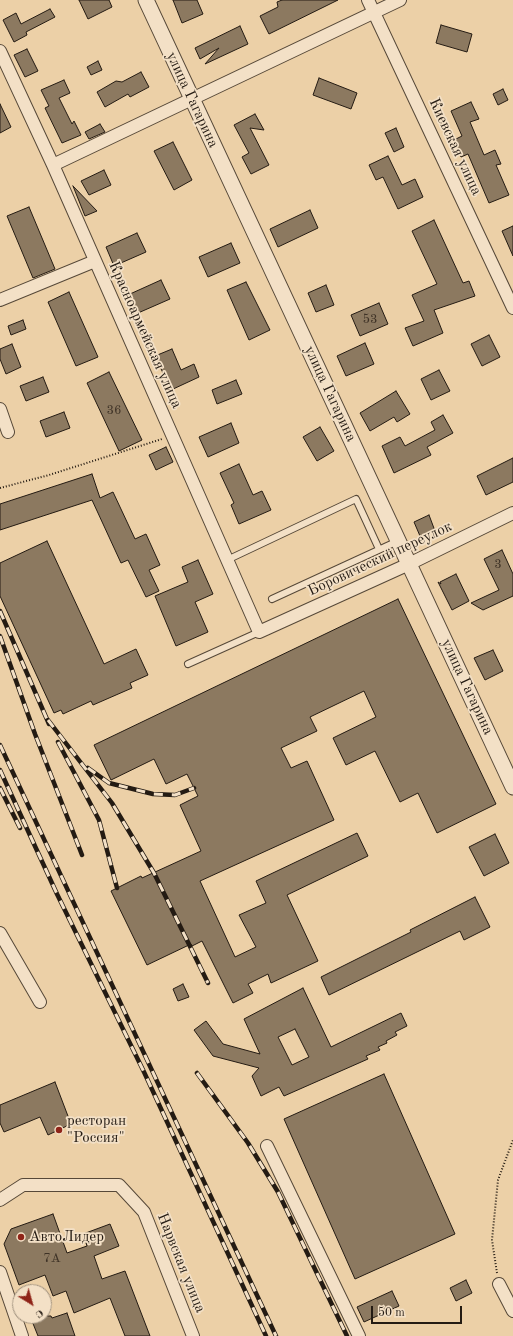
<!DOCTYPE html>
<meta charset="utf-8">
<style>
body{margin:0}
#map{position:relative;width:513px;height:1336px;overflow:hidden;background:#ecd0a7;font-family:"Old Standard TT",serif}
canvas{display:block}
.north{position:absolute;left:12px;top:1284px;width:40px;height:40px;box-sizing:border-box;background:#f3e0c6;border:1px solid #a0917e;border-radius:50%;rotate:143deg;font-size:11px;font-weight:700;line-height:16px;text-align:center;color:#241b13}
.north::after{content:'';display:block;margin:auto;width:14px;height:18px;background:#8f2418;clip-path:polygon(50% 0,100% 100%,50% 72%,0 100%)}
.scale{position:absolute;left:371px;top:1306px;width:91px;height:18px;box-sizing:border-box;border:2px solid #241b13;border-top:0;padding-left:5px;font-size:12px;line-height:14px;white-space:nowrap;color:#241b13;-webkit-text-stroke:3px #f3e0c6;paint-order:stroke}
</style>
<div id="map">
<canvas width="513" height="1336"></canvas>
<div class="north">С</div>
<div class="scale">50 m</div>
</div>
<script>
const ctx = document.querySelector('canvas').getContext('2d');
ctx.lineJoin = 'round';
function paint(path, color) { ctx.fillStyle = color; ctx.fill(path, 'evenodd'); }
const toPath = rows => new Path2D(rows.map(r => 'M' + r).join(''));
function stroke(path, color, width, dash) { ctx.strokeStyle = color; ctx.lineWidth = width; ctx.lineCap = dash ? 'butt' : 'round'; ctx.setLineDash(dash || []); ctx.stroke(path); }
function drawText(font, color, halo, rows, align = 'center') {
  ctx.font = font + ' "Old Standard TT",serif'; ctx.lineWidth = 3.5; ctx.setLineDash([]); ctx.textBaseline = 'middle'; ctx.strokeStyle = halo; ctx.fillStyle = color; for (const [text, x, y, turn = 0] of rows) {
    ctx.save(); ctx.translate(x, y); ctx.rotate((+turn || 0) * Math.PI / 180); ctx.textAlign = isNaN(turn) ? turn : align; if (halo) ctx.strokeText(text, 0, 0); ctx.fillText(text, 0, 0); ctx.restore();
  }
}
const building = toPath([
 [79,0,109,0,112,7,88,19,79,0],
 [173,0,197,0,203,14,182,23,173,0],
 [282,0,338,0,269,34,260,16,278,7,277,2,282,0],
 [50,9,55,17,26,32,27,35,14,42,3,20,16,13,21,24,50,9],
 [441,25,472,34,467,52,436,43,441,25],
 [240,26,248,44,205,64,219,48,200,59,195,48,240,26],
 [27,49,38,71,25,77,14,55,27,49],
 [98,61,102,70,91,75,87,67,98,61],
 [141,72,149,87,130,97,128,94,105,107,97,92,116,81,122,82,141,72],
 [319,78,357,93,351,109,313,95,319,78],
 [64,80,70,93,59,98,72,124,74,121,81,135,62,143,45,108,49,106,41,90,64,80],
 [503,89,508,100,498,105,493,94,503,89],
 [471,102,479,119,470,122,484,155,495,150,501,164,496,165,509,195,489,203,468,154,461,157,454,140,462,136,451,111,471,102],
 [0,104,11,127,0,133,0,104],
 [255,114,264,130,250,128,269,165,251,174,242,157,249,153,234,125,255,114],
 [100,124,105,132,89,139,85,132,100,124],
 [396,128,404,147,394,152,385,133,396,128],
 [173,142,192,180,174,190,154,151,173,142],
 [388,156,402,185,415,179,423,197,398,209,383,177,376,180,369,165,388,156],
 [104,170,111,185,89,195,81,181,104,170],
 [73,186,97,211,85,216,73,186],
 [29,207,55,269,33,278,7,216,29,207],
 [310,210,318,228,278,247,270,229,310,210],
 [434,220,463,283,469,281,475,296,434,310,443,333,413,346,405,328,424,321,412,295,437,284,412,231,434,220],
 [513,226,513,256,502,231,513,226],
 [137,233,146,252,114,266,106,247,137,233],
 [231,243,240,263,208,277,199,257,231,243],
 [161,280,170,299,138,313,130,294,161,280],
 [246,282,270,330,249,340,227,290,246,282],
 [326,285,334,305,316,312,308,293,326,285],
 [69,292,98,357,76,366,48,302,69,292],
 [379,303,388,324,360,336,351,315,379,303],
 [23,320,26,329,11,335,8,326,23,320],
 [489,335,500,357,482,366,471,344,489,335],
 [365,343,374,364,346,376,337,356,365,343],
 [12,344,21,367,6,374,0,359,0,349,12,344],
 [172,349,181,370,194,364,199,377,171,390,155,356,172,349],
 [439,370,450,391,431,400,421,379,439,370],
 [109,372,142,440,119,451,87,383,109,372],
 [43,377,49,392,26,401,20,386,43,377],
 [236,380,242,394,217,404,212,390,236,380],
 [396,391,410,414,397,422,394,417,370,431,360,413,396,391],
 [64,412,70,428,46,437,40,421,64,412],
 [443,415,453,433,427,447,431,455,394,473,382,446,400,437,405,446,435,430,431,422,443,415],
 [231,423,239,443,208,457,199,437,231,423],
 [320,427,334,451,317,461,303,437,320,427],
 [166,447,173,462,156,470,149,455,166,447],
 [513,458,513,482,486,495,477,476,513,458],
 [239,464,253,495,262,491,271,510,239,524,231,505,234,503,220,473,239,464],
 [92,474,100,498,113,492,135,539,146,534,160,565,149,570,159,591,146,597,128,560,121,563,92,500,0,530,0,504,92,474],
 [429,515,435,531,420,536,414,522,429,515],
 [47,541,104,664,136,649,148,675,130,683,132,688,93,705,91,701,63,714,61,710,54,713,0,596,0,563,47,541],
 [502,550,513,574,513,596,483,610,471,603,499,590,484,559,502,550],
 [198,560,213,594,195,602,208,632,176,646,155,596,188,582,182,567,198,560],
 [456,574,469,601,452,610,438,582,441,584,440,582,456,574],
 [398,599,496,804,437,833,418,793,400,802,375,751,346,765,333,738,376,717,364,691,310,717,317,731,281,748,291,768,307,761,334,820,200,881,235,957,256,947,239,915,266,903,256,881,357,833,368,856,287,895,318,961,271,983,268,974,248,984,253,993,233,1003,202,941,192,946,191,944,147,965,111,891,141,876,142,878,201,851,180,805,198,796,187,774,166,784,154,759,111,780,94,745,398,599],
 [493,650,503,671,485,680,474,658,493,650],
 [495,834,509,863,484,876,469,847,495,834],
 [475,897,490,927,464,940,460,931,329,995,321,977,411,932,410,930,475,897],
 [183,984,189,997,178,1001,173,989,183,984],
 [303,988,331,1047,401,1013,407,1026,395,1032,397,1035,386,1041,387,1043,378,1047,380,1050,366,1056,368,1059,284,1096,279,1087,261,1096,252,1076,259,1068,213,1056,194,1030,206,1021,223,1044,260,1054,244,1019,303,988],
 [295,1029,309,1057,292,1065,278,1037,295,1029],
 [384,1074,455,1234,355,1279,284,1119,384,1074],
 [55,1082,71,1124,48,1135,40,1117,4,1132,0,1123,0,1105,55,1082],
 [53,1214,67,1253,87,1246,83,1234,110,1224,119,1246,94,1256,102,1279,125,1271,150,1336,125,1336,110,1298,74,1313,66,1291,53,1296,45,1275,19,1285,4,1244,11,1229,53,1214],
 [466,1280,472,1293,456,1301,450,1288,466,1280],
 [392,1291,399,1306,364,1322,357,1307,392,1291],
 [67,1313,75,1336,38,1336,30,1316,51,1316,52,1318,67,1313]
]);
paint(building, '#8c7960');
stroke(building, '#241b13', 1);
const service = toPath([
 [227,560,356,499,379,549],
 [272,599,398,541],
 [188,664,259,632]
]);
const minor = toPath([
 [368,0,513,308],
 [0,51,53,165,259,632,409,564,513,513],
 [53,165,400,0],
 [0,300,95,261],
 [0,409,8,432],
 [0,933,40,1002],
 [267,1146,359,1336],
 [0,1200,23,1185,119,1185,144,1212,193,1336],
 [0,1272,22,1336],
 [499,1284,513,1311]
]);
const tertiary = toPath([
 [146,0,513,787]
]);
stroke(service, '#564838', 8);
stroke(minor, '#564838', 14);
stroke(tertiary, '#564838', 17);
stroke(toPath([
 [0,488,49,475,162,439],
 [497,1273,492,1240,498,1180,513,1140]
]), '#241b13', 2, [1, 2]);
stroke(service, '#f3e0c6', 6);
stroke(minor, '#f3e0c6', 12);
stroke(tertiary, '#f3e0c6', 15);
const rail = toPath([
 [0,611,49,724],
 [0,636,35,734,82,855],
 [48,720,112,803,154,873,208,983],
 [58,742,99,820,117,888],
 [0,745,276,1336],
 [88,768,109,783,153,794,175,795,194,788],
 [0,770,57,894,144,1072,266,1336],
 [0,788,20,828],
 [197,1073,248,1143,278,1192,347,1336]
]);
stroke(rail, '#241b13', 4.5);
stroke(rail, '#f3e0c6', 3, [9]);
for (const [x, y, r, color] of [
 [59,1130,4,"#8f2418"],
 [21,1237,4,"#8f2418"]
]) { const dot = new Path2D(); dot.arc(x, y, r, 0, 2 * Math.PI); ctx.fillStyle = color; ctx.fill(dot); stroke(dot, '#f3e0c6', 1.5); }
drawText('13px', '#3e3226', null, [
 ["53",370,320],
 ["36",114,411],
 ["3",498,565],
 ["7А",52,1259]
]);
drawText('15px', '#241b13', '#f3e0c6', [
 ["улица Гагарина",192,100,65],
 ["Киевская улица",455,147,65],
 ["Красноармейская улица",145,335,66],
 ["улица Гагарина",330,394,65],
 ["Боровический переулок",380,559,-25],
 ["улица Гагарина",467,687,65],
 ["Нарвская улица",181,1263,68]
]);
drawText('15px', '#241b13', '#f3e0c6', [
 ["ресторан",67,1121],
 ["\"Россия\"",67,1138],
 ["АвтоЛидер",29,1237]
], 'left');
</script>
